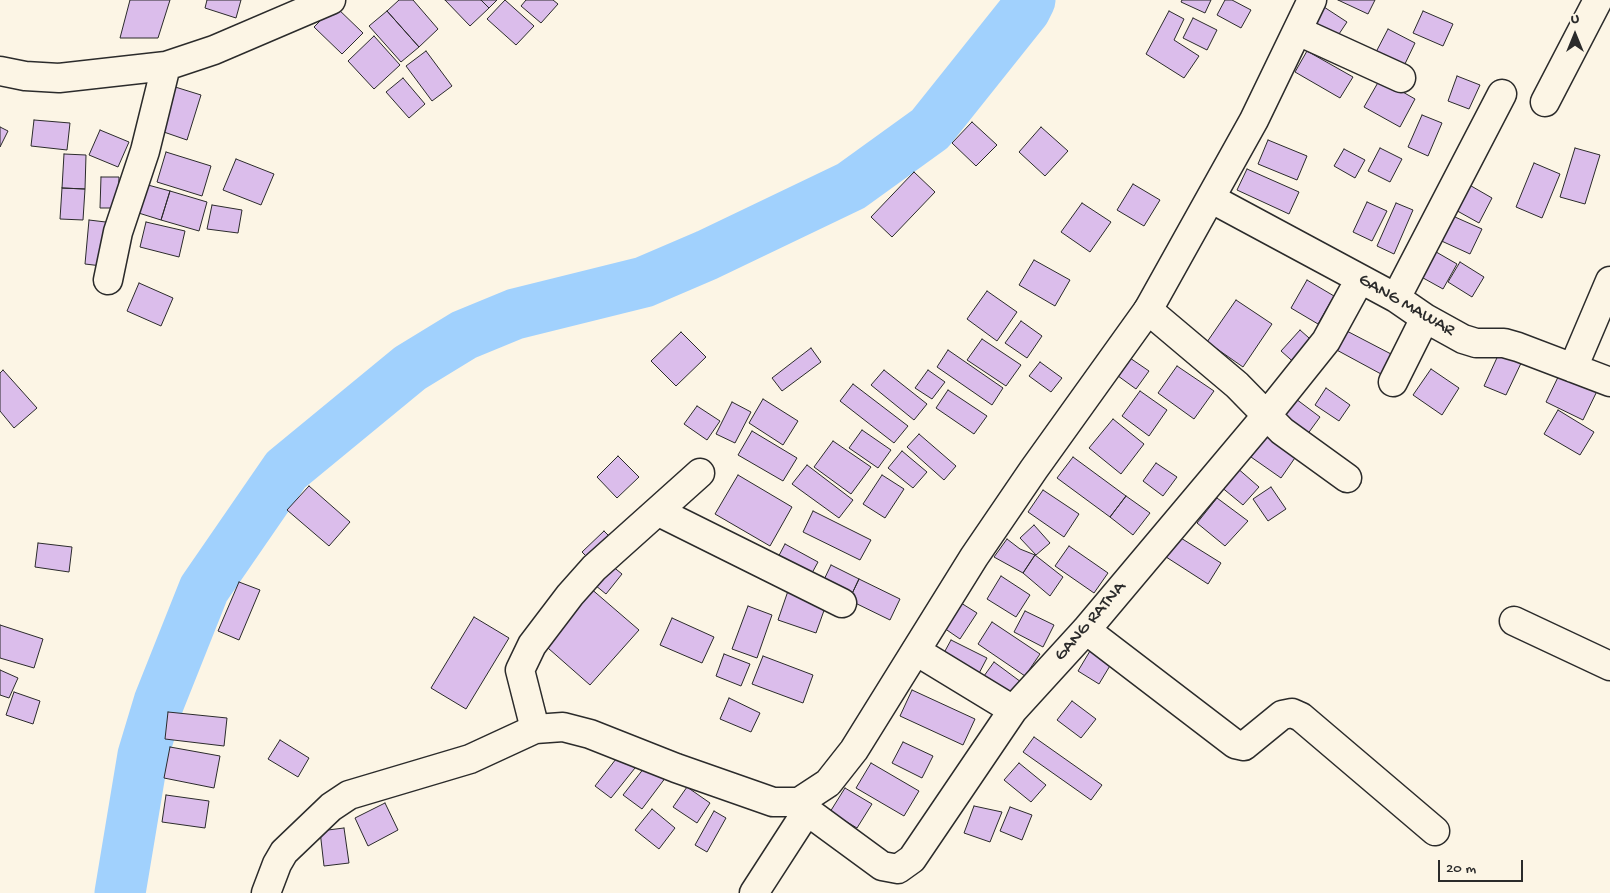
<!DOCTYPE html>
<style>
body{margin:0}
#map{position:relative;width:1610px;height:893px;overflow:hidden;background:#fcf5e5;font-family:"Gochi Hand",sans-serif}
canvas{display:block}
.north{position:absolute;left:1550px;top:10px;width:50px;height:50px;-webkit-text-stroke:4px #fcf5e5;paint-order:stroke;rotate:0deg;font-size:14px;font-weight:700;line-height:20px;text-align:center;color:#2b2b2b}
.north::after{content:'';display:block;margin:auto;width:18px;height:22px;background:#2b2b2b;clip-path:polygon(50% 0,100% 100%,50% 72%,0 100%)}
.scale{position:absolute;left:1438px;top:860px;width:85px;height:22px;box-sizing:border-box;border:2px solid #2b2b2b;border-top:0;padding-left:6px;font-size:15px;line-height:18px;white-space:nowrap;color:#2b2b2b;-webkit-text-stroke:4px #fcf5e5;paint-order:stroke}
</style>
<div id="map">
<canvas width="1610" height="893"></canvas>
<div class="north">U</div>
<div class="scale">20 m</div>
</div>
<script>
const ctx = document.querySelector('canvas').getContext('2d');
ctx.lineJoin = 'round';
const toPath = rows => new Path2D(rows.map(r => 'M' + r).join(''));
function stroke(path, color, width, dash) { ctx.strokeStyle = color; ctx.lineWidth = width; ctx.lineCap = dash ? 'butt' : 'round'; ctx.setLineDash(dash || []); ctx.stroke(path); }
function paint(path, color) { ctx.fillStyle = color; ctx.fill(path, 'evenodd'); }
function drawText(font, color, halo, rows, align = 'center') {
  ctx.font = font + ' "Gochi Hand",sans-serif'; ctx.lineWidth = 5; ctx.setLineDash([]); ctx.textBaseline = 'middle'; ctx.strokeStyle = halo; ctx.fillStyle = color; for (const [text, x, y, turn = 0] of rows) {
    ctx.save(); ctx.translate(x, y); ctx.rotate((+turn || 0) * Math.PI / 180); ctx.textAlign = isNaN(turn) ? turn : align; if (halo) ctx.strokeText(text, 0, 0); ctx.fillText(text, 0, 0); ctx.restore();
  }
}
stroke(toPath([
 [120,893,143,755,159,702,204,589,286,470,410,368,464,335,515,314,644,282,707,255,851,186,930,129,1025,10,1030,0]
]), '#a1d1fd', 51);
const building = toPath([
 [130,0,170,0,158,38,120,38,130,0],
 [207,0,241,0,236,18,205,8,207,0],
 [399,0,413,0,438,29,419,47,387,11,399,0],
 [445,0,481,0,489,8,470,26,445,0],
 [481,0,497,0,489,8,481,0],
 [505,0,534,26,516,45,487,19,505,0],
 [526,0,553,0,558,4,541,23,521,6,526,0],
 [1182,0,1211,0,1205,13,1181,2,1182,0],
 [1225,0,1232,0,1251,10,1241,28,1217,15,1225,0],
 [1338,0,1375,0,1368,14,1338,0],
 [335,6,363,33,342,54,314,27,335,6],
 [1324,7,1347,22,1337,37,1314,23,1324,7],
 [387,11,419,47,401,62,369,26,387,11],
 [1169,11,1184,19,1174,40,1199,56,1184,78,1146,54,1169,11],
 [1423,11,1453,24,1443,46,1413,33,1423,11],
 [1193,18,1217,30,1207,50,1183,38,1193,18],
 [1388,29,1415,43,1403,68,1375,54,1388,29],
 [374,36,400,65,374,89,348,61,374,36],
 [426,51,452,86,432,101,406,66,426,51],
 [1307,51,1353,77,1340,98,1295,72,1307,51],
 [1457,76,1480,85,1469,109,1448,101,1457,76],
 [403,78,425,104,409,118,386,92,403,78],
 [1380,79,1415,99,1400,127,1364,107,1380,79],
 [172,86,201,95,187,140,158,130,172,86],
 [1422,115,1442,123,1428,156,1408,147,1422,115],
 [34,120,70,123,67,150,31,146,34,120],
 [972,122,997,145,976,166,952,143,972,122],
 [0,127,8,131,0,147,0,127],
 [1041,127,1068,151,1045,176,1019,152,1041,127],
 [100,130,129,142,118,167,89,155,100,130],
 [1268,140,1307,156,1297,180,1258,164,1268,140],
 [1380,148,1402,159,1390,182,1368,171,1380,148],
 [1575,148,1600,155,1585,204,1560,197,1575,148],
 [1344,149,1365,160,1355,178,1334,166,1344,149],
 [166,152,211,166,202,196,157,182,166,152],
 [64,154,86,155,85,189,62,188,64,154],
 [236,159,274,174,261,205,223,190,236,159],
 [1534,163,1560,174,1542,218,1516,207,1534,163],
 [1247,169,1299,192,1289,214,1237,190,1247,169],
 [914,172,935,192,892,237,871,217,914,172],
 [101,177,119,177,118,208,100,208,101,177],
 [137,182,170,191,161,220,129,210,137,182],
 [1466,183,1492,198,1479,223,1452,208,1466,183],
 [1133,184,1160,200,1144,226,1117,210,1133,184],
 [62,188,85,189,83,220,60,219,62,188],
 [170,191,207,202,199,231,161,220,170,191],
 [1367,202,1387,211,1372,241,1353,232,1367,202],
 [1082,203,1111,222,1090,252,1061,232,1082,203],
 [1396,203,1413,210,1394,254,1377,246,1396,203],
 [212,205,242,210,238,233,207,229,212,205],
 [1446,213,1482,229,1470,254,1435,238,1446,213],
 [89,220,114,223,110,267,85,264,89,220],
 [146,222,185,231,179,257,140,247,146,222],
 [1431,249,1457,264,1443,289,1416,274,1431,249],
 [1034,260,1070,280,1055,306,1019,285,1034,260],
 [1460,262,1484,277,1472,297,1448,282,1460,262],
 [1307,280,1334,296,1318,324,1291,308,1307,280],
 [139,283,173,298,161,326,127,311,139,283],
 [987,291,1017,312,997,341,967,319,987,291],
 [1236,300,1272,324,1243,367,1207,342,1236,300],
 [1021,321,1042,336,1027,358,1005,343,1021,321],
 [1343,329,1391,354,1381,374,1333,348,1343,329],
 [1300,330,1317,345,1298,366,1281,351,1300,330],
 [681,332,706,357,676,386,651,361,681,332],
 [982,339,1021,365,1006,386,967,360,982,339],
 [811,348,821,362,782,391,772,378,811,348],
 [1501,349,1523,359,1506,395,1484,386,1501,349],
 [948,350,1003,388,992,405,937,367,948,350],
 [1127,356,1149,371,1136,389,1114,373,1127,356],
 [1040,362,1062,378,1051,392,1029,376,1040,362],
 [1177,366,1214,391,1194,419,1158,393,1177,366],
 [1431,369,1459,388,1442,415,1413,395,1431,369],
 [3,370,37,408,14,428,0,411,0,373,3,370],
 [884,370,927,404,914,420,871,385,884,370],
 [928,370,945,382,932,399,915,388,928,370],
 [1561,371,1598,389,1583,420,1546,402,1561,371],
 [853,384,908,426,894,443,840,401,853,384],
 [1326,388,1350,405,1339,421,1315,405,1326,388],
 [948,390,987,416,974,434,936,408,948,390],
 [1140,391,1167,410,1149,436,1122,416,1140,391],
 [1292,396,1320,417,1304,439,1276,418,1292,396],
 [763,399,798,421,783,445,749,423,763,399],
 [732,402,751,412,735,443,716,434,732,402],
 [697,406,720,421,707,440,684,424,697,406],
 [1558,410,1594,432,1580,455,1544,434,1558,410],
 [1113,419,1144,444,1121,474,1089,448,1113,419],
 [862,430,891,450,878,468,849,448,862,430],
 [1269,430,1299,452,1281,478,1251,457,1269,430],
 [752,431,797,458,783,481,738,455,752,431],
 [919,434,956,466,944,480,907,447,919,434],
 [833,441,871,467,851,494,814,467,833,441],
 [902,451,927,472,913,488,888,468,902,451],
 [618,456,639,477,617,498,597,477,618,456],
 [1073,457,1126,496,1110,517,1057,478,1073,457],
 [1156,463,1177,477,1163,496,1143,481,1156,463],
 [807,465,853,500,839,518,792,484,807,465],
 [1236,467,1259,487,1243,505,1220,486,1236,467],
 [738,475,792,507,770,546,715,514,738,475],
 [882,475,904,489,885,518,863,504,882,475],
 [309,486,350,522,329,546,287,510,309,486],
 [1271,487,1286,509,1268,521,1253,499,1271,487],
 [1043,490,1079,514,1064,537,1028,512,1043,490],
 [1126,496,1150,513,1133,535,1110,517,1126,496],
 [1217,498,1248,521,1225,546,1197,523,1217,498],
 [813,511,871,540,860,560,803,532,813,511],
 [1034,525,1050,543,1036,555,1020,538,1034,525],
 [604,531,618,545,596,566,582,552,604,531],
 [1176,535,1221,563,1208,584,1163,555,1176,535],
 [1007,539,1020,549,1035,555,1023,573,994,557,1007,539],
 [38,543,72,547,69,572,35,567,38,543],
 [785,544,818,562,806,584,773,567,785,544],
 [1069,546,1108,573,1094,593,1055,566,1069,546],
 [1035,555,1063,577,1050,596,1023,573,1035,555],
 [606,561,622,574,606,594,590,581,606,561],
 [831,565,859,579,849,600,821,586,831,565],
 [1001,576,1030,595,1016,617,987,599,1001,576],
 [859,579,900,599,890,620,849,600,859,579],
 [239,582,260,590,239,640,218,631,239,582],
 [589,587,639,630,590,685,540,641,589,587],
 [789,588,827,602,816,633,778,620,789,588],
 [961,603,977,613,960,639,944,628,961,603],
 [748,606,772,615,757,658,732,649,748,606],
 [1025,611,1054,625,1043,647,1014,632,1025,611],
 [474,617,509,638,466,709,431,688,474,617],
 [672,618,714,637,702,663,660,645,672,618],
 [992,622,1040,654,1025,676,978,644,992,622],
 [0,625,43,639,34,668,0,658,0,625],
 [951,640,987,658,975,681,939,662,951,640],
 [1096,641,1117,654,1099,684,1078,671,1096,641],
 [724,654,750,664,741,686,716,676,724,654],
 [763,656,813,675,803,703,752,684,763,656],
 [994,662,1021,682,1011,695,984,676,994,662],
 [0,670,18,678,9,698,0,695,0,670],
 [912,690,975,719,963,745,900,716,912,690],
 [14,692,40,701,33,724,6,715,14,692],
 [729,698,760,713,751,732,720,719,729,698],
 [1072,701,1096,719,1081,738,1057,720,1072,701],
 [168,712,227,718,224,746,165,739,168,712],
 [1034,737,1102,785,1091,800,1023,752,1034,737],
 [280,740,309,758,298,777,268,759,280,740],
 [903,742,933,756,922,778,892,763,903,742],
 [170,747,220,756,214,788,164,778,170,747],
 [623,750,639,763,611,798,595,786,623,750],
 [648,763,666,777,642,809,623,795,648,763],
 [871,763,919,791,904,816,856,788,871,763],
 [1019,763,1046,785,1031,802,1004,780,1019,763],
 [687,787,710,803,697,823,673,807,687,787],
 [845,788,872,804,857,828,830,812,845,788],
 [166,795,209,801,205,828,162,822,166,795],
 [385,803,398,830,368,846,355,818,385,803],
 [974,806,1002,812,990,842,964,833,974,806],
 [1010,807,1032,815,1022,840,1000,831,1010,807],
 [652,809,675,828,659,849,635,830,652,809],
 [714,811,726,818,707,852,695,845,714,811],
 [344,828,349,863,324,866,320,831,344,828]
]);
paint(building, '#dbbdeb');
stroke(building, '#2b2b2b', 1);
const minor = toPath([
 [1298,31,1401,78],
 [0,71,25,76,59,78,166,66,214,50,331,0],
 [1545,102,1598,0],
 [1212,199,1396,298,1425,318,1463,339,1476,343,1504,343,1518,347,1610,382],
 [108,280,118,232,145,151,166,66],
 [1396,298,1502,94],
 [1148,310,1237,385,1282,431,1347,478],
 [1573,368,1610,281],
 [1393,382,1425,318],
 [659,512,842,603],
 [1514,621,1610,666],
 [1086,630,1235,744,1244,746,1282,715,1292,713,1301,717,1435,831],
 [916,651,1013,710],
 [535,729,520,670,532,645,570,595,594,568,700,473],
 [799,802,807,811,882,866,898,869,912,859,1013,710,1086,630,1266,416,1326,341,1360,279],
 [754,893,807,811]
]);
const tertiary = toPath([
 [266,893,277,864,284,852,331,807,349,795,470,759,535,729,563,727,590,734,676,768,773,802,799,802,828,783,854,750,974,557,1034,469,1148,310,1254,120,1312,0]
]);
stroke(minor, '#2b2b2b', 31);
stroke(tertiary, '#2b2b2b', 31);
stroke(minor, '#fcf5e5', 28);
stroke(tertiary, '#fcf5e5', 28);
drawText('18px', '#2b2b2b', '#fcf5e5', [
 ["GANG MAWAR",1406,306,30],
 ["GANG RATNA",1091,622,-49]
]);
</script>
